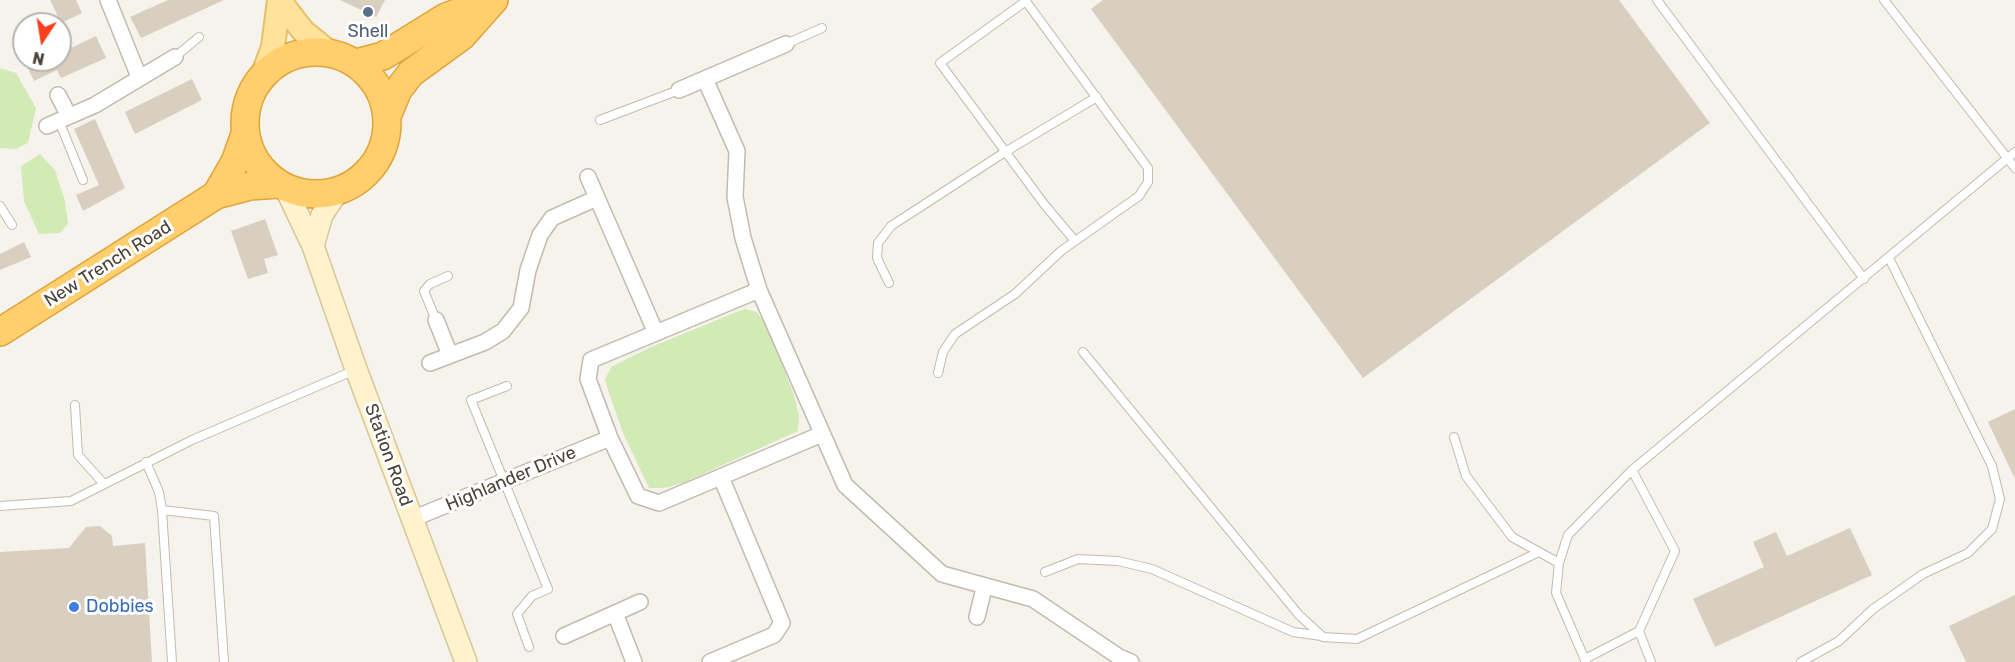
<!DOCTYPE html>
<style>
body{margin:0}
#map{position:relative;width:2015px;height:662px;overflow:hidden;background:#f6f3ec;font-family:Rubik,sans-serif}
canvas{display:block}
.north{position:absolute;left:12px;top:12px;width:60px;height:60px;box-sizing:border-box;background:#fff;border:2px solid #b7b4b0;border-radius:50%;rotate:192deg;font-size:16px;font-weight:700;line-height:24px;text-align:center;color:#4b4439}
.north::after{content:'';display:block;margin:auto;width:21px;height:27px;background:#fc3f1d;clip-path:polygon(50% 0,100% 100%,50% 72%,0 100%)}
</style>
<div id="map">
<canvas width="2015" height="662"></canvas>
<div class="north">N</div>
</div>
<script>
const ctx = document.querySelector('canvas').getContext('2d');
ctx.lineJoin = 'round';
function paint(path, color) { ctx.fillStyle = color; ctx.fill(path, 'evenodd'); }
const toPath = rows => new Path2D(rows.map(r => 'M' + r).join(''));
function stroke(path, color, width, dash) { ctx.strokeStyle = color; ctx.lineWidth = width; ctx.lineCap = dash ? 'butt' : 'round'; ctx.setLineDash(dash || []); ctx.stroke(path); }
function drawText(font, color, halo, rows, align = 'center') {
  ctx.font = font + ' Rubik,sans-serif'; ctx.lineWidth = 6; ctx.setLineDash([]); ctx.textBaseline = 'middle'; ctx.strokeStyle = halo; ctx.fillStyle = color; for (const [text, x, y, turn = 0] of rows) {
    ctx.save(); ctx.translate(x, y); ctx.rotate((+turn || 0) * Math.PI / 180); ctx.textAlign = isNaN(turn) ? turn : align; if (halo) ctx.strokeText(text, 0, 0); ctx.fillText(text, 0, 0); ctx.restore();
  }
}
paint(toPath([
 [0,68,16,73,36,108,28,143,16,149,0,148],
 [40,154,55,170,65,201,68,224,60,233,39,234,24,201,21,166],
 [744,309,757,312,768,329,794,395,799,415,798,431,683,483,664,488,649,488,623,433,610,396,605,380,611,367,651,347]
]), '#d2eab5');
paint(toPath([
 [50,0,76,0,82,13,61,23],
 [168,0,224,0,141,38,130,17],
 [340,0,385,0,376,17],
 [1103,0,1619,0,1710,123,1363,378,1091,9],
 [96,36,106,58,61,78,57,70,34,81,24,60,60,60,60,53],
 [192,79,202,100,135,134,125,112],
 [95,119,125,188,83,211,76,195,99,185,74,129],
 [265,219,278,255,264,259,268,273,248,279,231,231],
 [24,242,31,257,0,270,0,254],
 [2015,409,2015,479,1988,422],
 [100,526,112,536,113,546,145,543,152,662,0,662,0,552,69,548,86,527],
 [1850,528,1872,575,1715,647,1693,599,1764,567,1753,542,1776,532,1787,556],
 [2015,595,2015,662,1966,662,1949,626]
]), '#d8cfc1');
const lane = toPath([
 [1657,0,1864,279],
 [1884,0,2015,168],
 [1026,1,940,63,1044,204,1075,241],
 [786,44,822,28],
 [175,57,199,37],
 [600,120,679,90],
 [59,121,83,180],
 [0,206,12,225],
 [889,283,877,258,878,243,891,226,1005,152,1097,97],
 [436,320,424,291,430,284,448,276],
 [1083,352,1299,615,1323,637,1357,639,1539,552],
 [938,373,943,352,955,334,1015,294,1061,251,1139,196,1148,182,1148,168,1025,0],
 [507,386,471,400,548,589,532,596,517,614,529,647],
 [75,405,78,455,104,484],
 [1454,437,1466,476,1512,537,1559,563],
 [146,462,159,492,162,510,172,662],
 [1632,470,1675,551,1639,631,1651,662],
 [0,506,71,501,192,440,355,370],
 [162,510,214,516,224,662],
 [1045,572,1078,559,1118,561,1152,569,1293,632,1321,636],
 [1585,659,1639,631],
 [1586,662,1556,593,1559,563,1568,535,1632,470,2015,152],
 [1801,662,1839,641,1873,609,1923,574,1968,553,1992,529,2000,499,1992,466,1889,258]
]);
const street = toPath([
 [108,0,139,77],
 [705,79,737,151,735,197,743,238,759,290,845,485,942,574,1033,599,1119,657,1131,662],
 [679,90,786,44],
 [58,95,69,116],
 [47,126,95,105,175,57],
 [588,177,656,333],
 [436,320,450,355],
 [430,363,485,342,503,331,521,308,528,270,540,235,552,218,597,198],
 [610,438,638,496,659,503,822,434],
 [412,519,610,438,588,379,591,360,759,290],
 [615,613,634,662],
 [977,617,984,588],
 [564,636,640,602],
 [710,662,774,635,782,623,721,477]
]);
const secondary = toPath([
 [285,187,313,246,356,369,466,662],
 [313,246,322,215,338,191]
]);
const primary = toPath([
 [279,0,303,31,329,52],
 [263,74,273,47,279,0]
]);
const highway = toPath([
 '245 123a71 71 0 1 1 142 0a71 71 0 1 1-142 0Z',
 [356,63,383,56,446,17,492,0],
 [387,116,398,90,411,73,462,36,494,0],
 [216,195,235,162,245,134],
 [0,332,216,195,250,186,278,184]
]);
stroke(lane, '#c2bbae', 10);
stroke(street, '#c2bbae', 18);
stroke(secondary, '#d6c79b', 24);
stroke(primary, '#e6c16a', 26);
stroke(highway, '#e0a43c', 30);
stroke(lane, '#fff', 8);
stroke(street, '#fff', 15);
stroke(secondary, '#fff3cd', 21);
stroke(primary, '#ffe39c', 22);
stroke(highway, '#ffcf6e', 27);
for (const [x, y, r, color] of [
 [368,12,6,"#5c6f8a"],
 [74,607,6,"#3f7fe0"]
]) { const dot = new Path2D(); dot.arc(x, y, r, 0, 2 * Math.PI); ctx.fillStyle = color; ctx.fill(dot); stroke(dot, '#fff', 2); }
drawText('18px', '#4e5e75', '#fff', [
 ["Shell",368,32]
]);
drawText('18px', '#4b4439', '#fff', [
 ["New Trench Road",108,264,-32],
 ["Station Road",388,455,70],
 ["Highlander Drive",511,479,-23]
]);
drawText('18px', '#366cbe', '#fff', [
 ["Dobbies",86,607]
], 'left');
</script>
